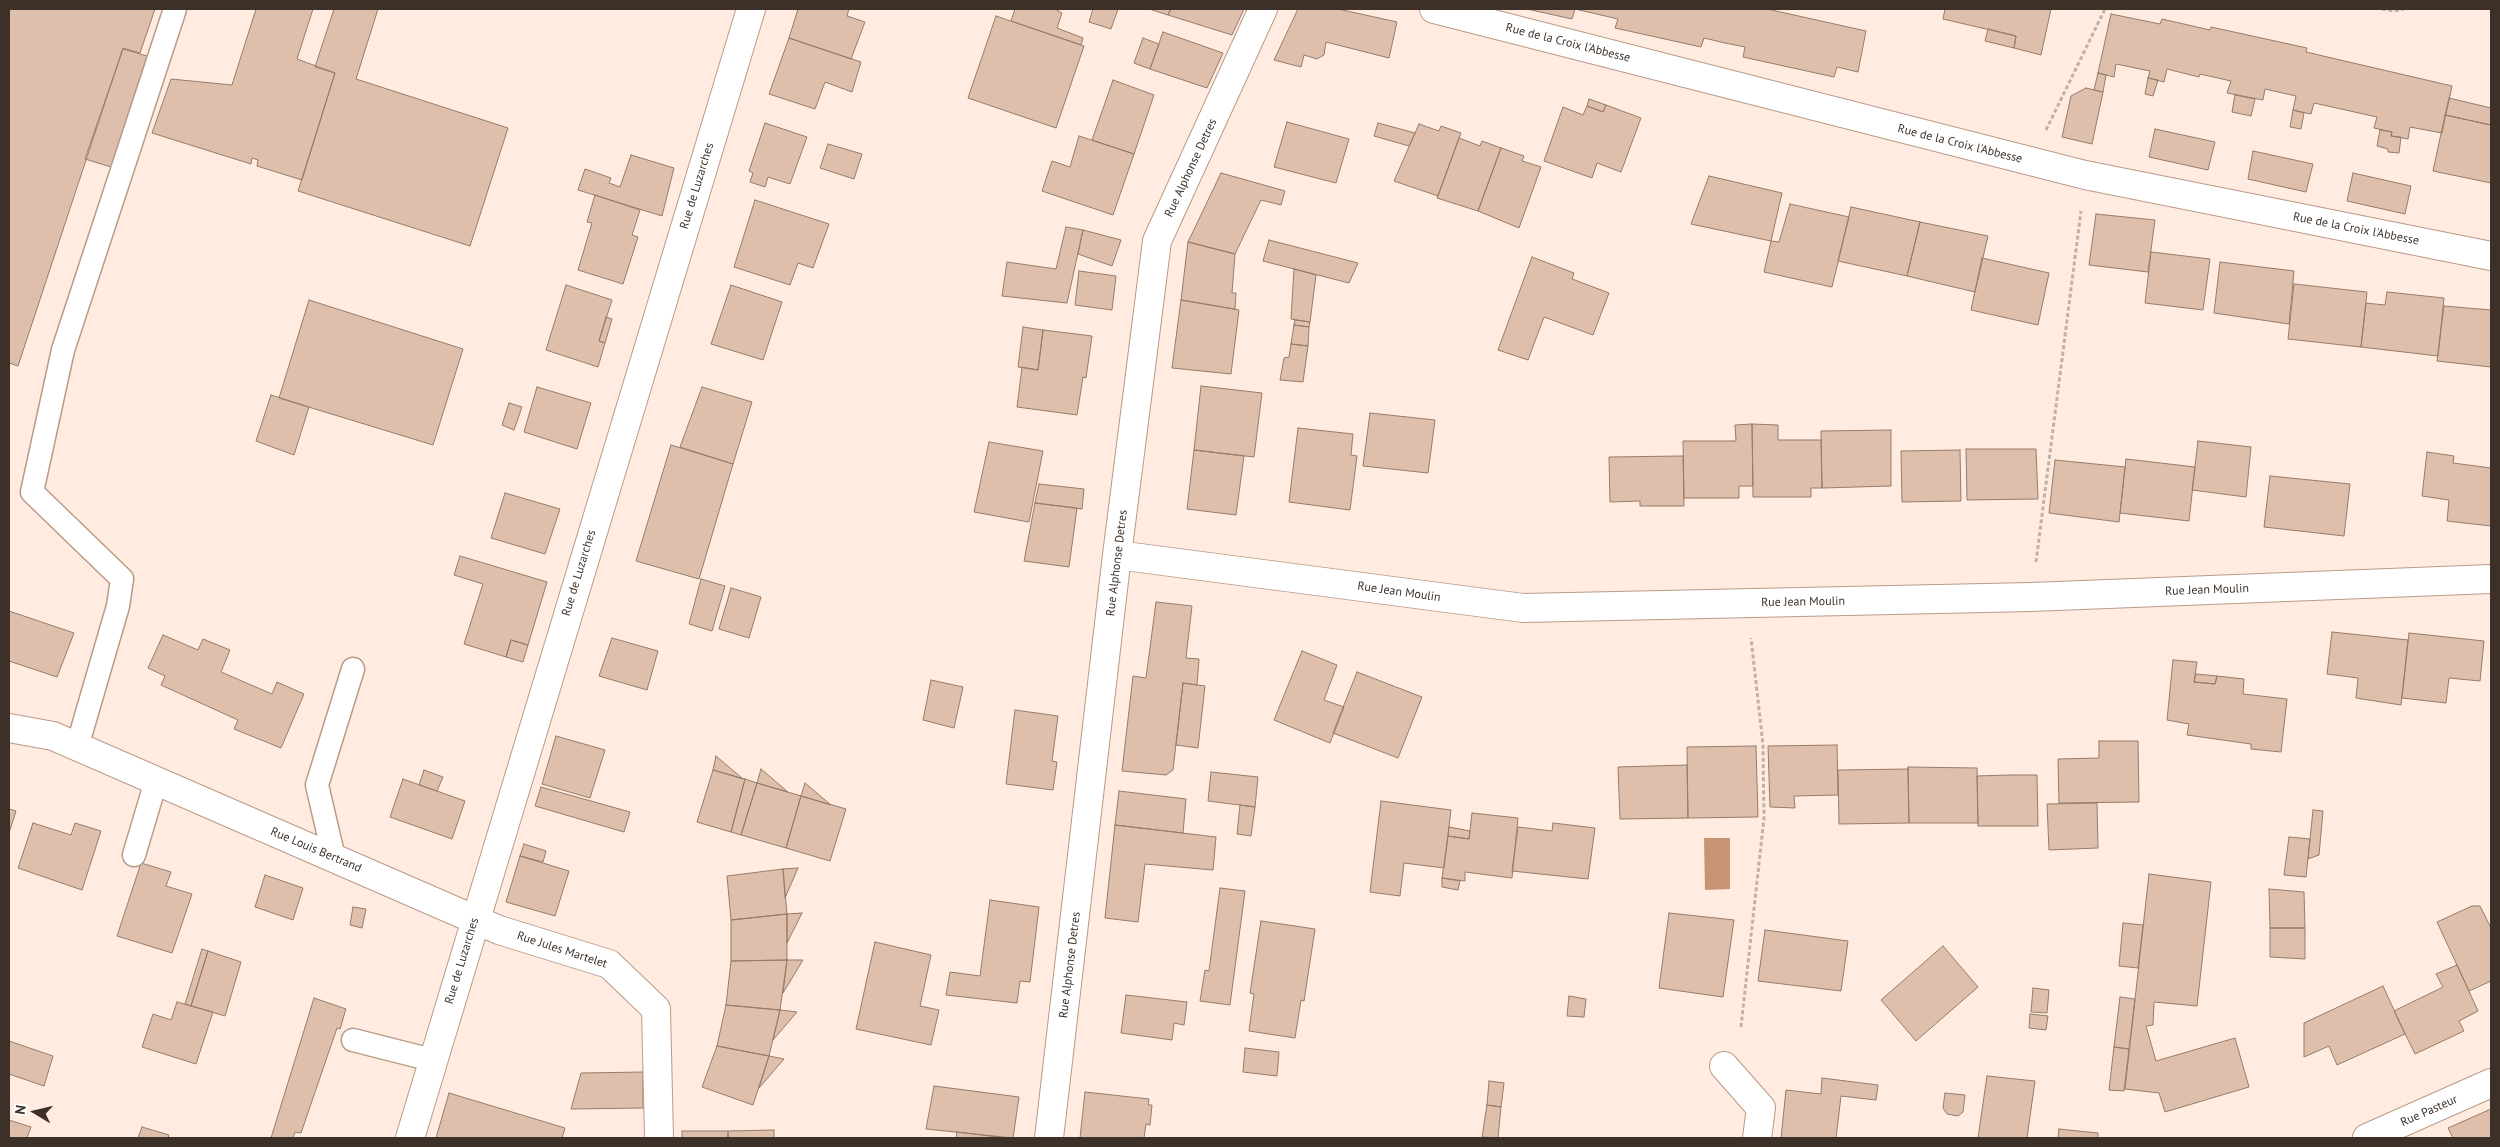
<!DOCTYPE html>
<style>
body{margin:0}
#map{position:relative;width:2500px;height:1147px;overflow:hidden;background:#ffebdf;font-family:"PT Sans",sans-serif}
canvas{display:block}
.frame{position:absolute;inset:0;border:10px solid #3c3028;pointer-events:none}
.north{position:absolute;left:10px;top:1087px;width:50px;height:50px;-webkit-text-stroke:4px #fff;paint-order:stroke;rotate:279deg;font-size:14px;font-weight:700;line-height:20px;text-align:center;color:#3c3028}
.north::after{content:'';display:block;margin:auto;width:18px;height:22px;background:#3c3028;clip-path:polygon(50% 0,100% 100%,50% 72%,0 100%)}
</style>
<div id="map">
<canvas width="2500" height="1147"></canvas>
<div class="frame"></div>
<div class="north">N</div>
</div>
<script>
const ctx = document.querySelector('canvas').getContext('2d');
ctx.lineJoin = 'round';
function paint(path, color) { ctx.fillStyle = color; ctx.fill(path, 'evenodd'); }
const toPath = rows => new Path2D(rows.map(r => 'M' + r).join(''));
function stroke(path, color, width, dash) { ctx.strokeStyle = color; ctx.lineWidth = width; ctx.lineCap = dash ? 'butt' : 'round'; ctx.setLineDash(dash || []); ctx.stroke(path); }
function drawText(font, color, halo, rows, align = 'center') {
  ctx.font = font + ' "PT Sans",sans-serif'; ctx.lineWidth = 5; ctx.setLineDash([]); ctx.textBaseline = 'middle'; ctx.strokeStyle = halo; ctx.fillStyle = color; for (const [text, x, y, turn = 0] of rows) {
    ctx.save(); ctx.translate(x, y); ctx.rotate((+turn || 0) * Math.PI / 180); ctx.textAlign = isNaN(turn) ? turn : align; if (halo) ctx.strokeText(text, 0, 0); ctx.fillText(text, 0, 0); ctx.restore();
  }
}
paint(toPath([
 [1704,838,1730,838,1730,889,1705,890]
]), '#c79575');
const building = toPath([
 [9,9,155,9,140,53,123,48,18,366,9,363,9,9],
 [256,9,313,9,297,59,335,73,302,180,257,166,258,160,252,158,251,164,152,133,171,79,232,85,256,9],
 [334,9,378,9,356,79,508,128,470,246,298,191,335,73,315,67,334,9],
 [798,9,849,9,847,16,865,22,851,59,789,38,798,9],
 [1015,9,1055,9,1062,13,1057,28,1083,38,1081,45,1011,21,1015,9],
 [1093,9,1118,9,1111,29,1089,22,1093,9],
 [1149,9,1171,9,1168,15,1149,9],
 [1171,9,1244,9,1232,35,1168,15,1171,9],
 [1298,9,1338,9,1397,22,1389,58,1326,42,1324,55,1317,59,1304,55,1301,67,1274,60,1298,9],
 [1527,9,1767,9,1866,31,1858,72,1837,67,1834,77,1743,57,1745,47,1725,43,1704,38,1701,47,1615,28,1618,19,1575,9,1572,19,1527,9],
 [1945,9,2051,9,2041,55,2014,48,2016,36,1943,19,1945,9],
 [2111,14,2160,24,2162,19,2210,30,2211,27,2307,48,2306,52,2452,86,2442,133,2410,127,2408,139,2391,136,2392,132,2374,128,2377,117,2314,103,2311,114,2293,110,2296,96,2265,89,2263,100,2227,93,2231,81,2200,74,2199,77,2167,69,2164,82,2148,78,2150,71,2116,64,2114,77,2098,73,2111,14],
 [996,16,1084,46,1056,128,968,98,996,16],
 [1988,29,2016,36,2014,48,1985,41,1988,29],
 [1163,32,1223,53,1207,88,1150,69,1163,32],
 [789,38,861,62,852,92,825,82,815,109,769,94,789,38],
 [1143,38,1159,44,1150,69,1134,63,1143,38],
 [123,49,147,56,111,167,85,159,123,49],
 [2098,73,2106,75,2103,92,2094,90,2098,73],
 [2148,78,2158,80,2153,96,2145,94,2148,78],
 [1113,80,1154,95,1134,154,1092,140,1113,80],
 [2086,88,2103,92,2092,144,2062,137,2071,96,2086,88],
 [2235,95,2255,99,2251,116,2232,112,2235,95],
 [2449,98,2491,108,2491,125,2445,115,2449,98],
 [1589,99,1606,105,1603,112,1587,106,1589,99],
 [1606,105,1641,118,1621,172,1597,163,1592,178,1544,161,1563,107,1583,115,1587,106,1603,112,1606,105],
 [2293,110,2304,113,2301,129,2290,127,2293,110],
 [2445,115,2491,125,2491,183,2433,171,2445,115],
 [1287,122,1349,139,1336,183,1274,167,1287,122],
 [765,123,807,137,790,184,768,177,765,187,750,182,753,173,749,171,765,123],
 [1378,123,1415,133,1409,146,1374,136,1378,123],
 [1419,124,1439,131,1441,126,1461,133,1438,196,1394,181,1419,124],
 [2155,129,2215,142,2208,170,2149,157,2155,129],
 [2380,130,2392,132,2391,136,2401,137,2399,153,2388,152,2388,149,2377,146,2380,130],
 [1079,136,1134,154,1113,215,1042,191,1052,161,1070,167,1079,136],
 [1459,138,1480,146,1482,141,1501,148,1478,211,1437,198,1459,138],
 [828,144,862,154,854,179,820,168,828,144],
 [1501,148,1524,156,1522,161,1541,167,1519,228,1478,211,1501,148],
 [2253,151,2313,164,2306,192,2248,179,2253,151],
 [631,155,674,168,662,216,578,190,585,169,611,178,609,183,620,187,631,155],
 [1221,173,1285,191,1281,205,1261,200,1235,254,1188,242,1221,173],
 [2353,173,2411,186,2405,214,2347,201,2353,173],
 [1709,176,1782,193,1771,241,1691,224,1709,176],
 [595,195,640,210,632,235,638,237,623,284,578,270,592,223,587,222,595,195],
 [755,200,829,224,813,268,798,263,790,285,734,267,755,200],
 [1790,204,1849,217,1832,287,1764,272,1771,241,1779,242,1790,204],
 [1851,207,1920,222,1907,276,1838,261,1851,207],
 [2096,214,2155,220,2148,272,2089,265,2096,214],
 [1920,222,1988,236,1975,292,1907,276,1920,222],
 [1066,227,1083,230,1067,303,1002,296,1007,262,1056,269,1066,227],
 [1083,230,1121,240,1112,266,1078,254,1083,230],
 [1269,240,1358,263,1349,283,1263,261,1269,240],
 [1188,242,1235,254,1232,293,1236,293,1235,309,1181,300,1188,242],
 [2151,252,2210,259,2203,310,2145,303,2151,252],
 [1532,257,1574,273,1572,279,1609,293,1593,335,1544,317,1528,360,1498,350,1532,257],
 [1982,258,2049,273,2038,325,1971,310,1982,258],
 [2220,262,2294,271,2289,324,2214,313,2220,262],
 [1294,269,1316,275,1310,322,1291,319,1294,269],
 [1079,271,1116,276,1112,310,1075,305,1079,271],
 [2294,284,2367,292,2361,347,2288,339,2294,284],
 [566,285,612,300,599,341,605,343,598,367,546,350,566,285],
 [731,285,782,302,763,360,711,344,731,285],
 [2387,292,2444,298,2438,356,2361,347,2366,303,2385,305,2387,292],
 [309,300,463,349,433,445,279,398,309,300],
 [1181,300,1239,310,1231,374,1172,368,1181,300],
 [2444,306,2491,310,2491,367,2437,361,2444,306],
 [606,317,612,319,605,343,599,341,606,317],
 [1295,320,1310,322,1309,327,1294,325,1295,320],
 [1294,325,1309,327,1308,346,1291,344,1294,325],
 [1023,327,1043,330,1038,370,1018,367,1023,327],
 [1043,330,1092,336,1086,378,1083,377,1077,415,1017,407,1022,367,1038,370,1043,330],
 [1291,344,1308,346,1303,382,1280,380,1284,358,1289,357,1291,344],
 [1201,386,1262,393,1254,457,1194,450,1201,386],
 [537,387,591,403,577,449,524,432,537,387],
 [702,387,752,402,733,464,680,447,702,387],
 [271,395,309,407,294,455,256,441,271,395],
 [509,403,522,407,514,430,502,425,509,403],
 [1370,413,1435,420,1428,473,1363,466,1370,413],
 [1752,424,1778,425,1778,440,1821,440,1822,488,1811,488,1811,497,1753,497,1752,424],
 [1752,424,1753,486,1739,486,1739,498,1684,498,1683,441,1736,441,1735,425,1752,424],
 [1298,428,1353,434,1351,455,1357,456,1350,510,1289,502,1298,428],
 [1891,430,1891,486,1822,488,1821,431,1891,430],
 [2198,441,2251,447,2246,497,2192,490,2198,441],
 [989,442,1043,451,1029,522,974,512,989,442],
 [671,445,733,464,699,579,636,561,671,445],
 [1966,449,2036,449,2038,499,1967,500,1966,449],
 [1194,450,1244,456,1236,515,1187,509,1194,450],
 [1960,450,1961,501,1902,502,1901,451,1960,450],
 [2427,452,2454,456,2453,463,2491,468,2491,526,2447,521,2449,500,2422,496,2427,452],
 [1683,456,1684,506,1640,506,1640,501,1610,502,1609,457,1683,456],
 [2126,459,2195,467,2189,521,2120,513,2126,459],
 [2055,460,2125,467,2119,522,2049,513,2055,460],
 [2270,476,2350,484,2344,536,2264,527,2270,476],
 [1039,484,1084,489,1082,509,1035,503,1039,484],
 [505,493,560,509,545,554,491,538,505,493],
 [1035,503,1077,508,1069,567,1024,561,1035,503],
 [460,556,547,582,528,645,511,640,506,657,464,644,483,584,454,575,460,556],
 [701,579,725,586,712,631,689,624,701,579],
 [731,588,761,597,749,638,719,629,731,588],
 [1156,602,1192,606,1186,658,1199,659,1197,685,1183,683,1173,770,1166,775,1122,771,1133,676,1146,678,1156,602],
 [9,611,74,633,57,677,9,661,9,611],
 [2332,632,2408,640,2401,705,2356,698,2358,678,2327,674,2332,632],
 [2409,633,2484,641,2480,681,2449,678,2446,703,2402,698,2409,633],
 [163,635,198,650,203,639,230,650,221,672,272,694,277,682,304,694,281,748,234,729,238,720,161,685,165,676,148,668,163,635],
 [612,638,658,651,647,690,599,676,612,638],
 [511,640,528,645,523,662,506,657,511,640],
 [1302,651,1337,665,1324,700,1344,707,1330,743,1274,720,1302,651],
 [2173,660,2197,662,2194,682,2215,684,2217,676,2244,679,2243,694,2287,699,2281,752,2251,749,2251,744,2187,735,2189,724,2167,720,2173,660],
 [1357,672,1422,697,1398,758,1333,733,1357,672],
 [2196,674,2217,676,2215,684,2194,682,2196,674],
 [931,680,963,687,954,728,923,720,931,680],
 [1183,683,1205,686,1198,748,1176,745,1183,683],
 [1015,710,1058,716,1052,761,1057,762,1053,790,1006,784,1015,710],
 [556,736,605,750,590,798,542,784,556,736],
 [2099,741,2138,741,2139,802,2059,803,2058,759,2099,758,2099,741],
 [1837,745,1838,795,1794,796,1795,808,1770,807,1768,746,1837,745],
 [1756,746,1758,817,1688,818,1687,747,1756,746],
 [716,756,743,779,713,770,716,756],
 [1687,765,1688,818,1620,819,1618,767,1687,765],
 [1908,767,1977,768,1978,823,1909,823,1908,767],
 [761,769,788,792,757,783,761,769],
 [1908,769,1909,823,1839,824,1838,770,1908,769],
 [424,770,443,777,437,791,419,785,424,770],
 [713,770,745,779,731,832,697,822,713,770],
 [1211,772,1258,777,1255,807,1208,801,1211,772],
 [2009,775,2037,775,2038,826,1978,826,1977,776,2009,775],
 [403,779,465,801,452,839,390,817,403,779],
 [745,779,757,783,741,835,731,832,745,779],
 [757,783,801,796,786,848,741,835,757,783],
 [805,783,831,805,801,796,805,783],
 [541,787,630,812,624,832,535,806,541,787],
 [1119,791,1186,799,1183,833,1115,825,1119,791],
 [801,796,846,809,830,861,786,848,801,796],
 [1381,801,1451,810,1444,868,1404,863,1400,896,1370,892,1381,801],
 [2097,803,2098,848,2049,850,2047,804,2097,803],
 [1240,805,1255,807,1251,836,1237,834,1240,805],
 [9,809,16,811,9,833,9,809],
 [2313,810,2323,811,2319,855,2308,859,2313,810],
 [1472,813,1518,818,1512,878,1465,872,1465,881,1442,878,1448,836,1469,839,1472,813],
 [33,823,71,835,75,823,101,831,82,890,18,868,33,823],
 [1553,823,1595,828,1588,879,1512,871,1518,827,1552,831,1553,823],
 [1115,825,1216,837,1213,870,1145,864,1138,922,1105,918,1115,825],
 [1449,827,1470,831,1469,839,1448,836,1449,827],
 [2289,837,2310,839,2306,877,2284,875,2289,837],
 [524,844,546,851,543,862,520,856,524,844],
 [520,856,569,871,555,916,506,902,520,856],
 [141,863,171,872,166,886,192,894,172,953,117,936,141,863],
 [798,868,785,898,783,869,798,868],
 [783,869,787,914,731,920,727,876,783,869],
 [2149,874,2211,882,2197,1006,2154,1002,2153,1025,2146,1026,2156,1061,2235,1038,2249,1087,2165,1112,2159,1093,2125,1089,2149,874],
 [265,875,303,888,293,920,255,907,265,875],
 [1442,878,1460,881,1458,890,1442,887,1442,878],
 [1220,888,1245,891,1230,1005,1200,1001,1205,970,1209,971,1220,888],
 [2269,889,2304,892,2305,928,2270,928,2269,889],
 [990,900,1039,907,1030,982,1020,981,1017,1003,946,995,950,972,980,976,990,900],
 [2472,906,2480,906,2491,928,2491,981,2469,991,2437,922,2472,906],
 [353,907,366,909,362,928,350,925,353,907],
 [802,913,787,943,787,914,802,913],
 [1669,913,1734,920,1723,997,1659,988,1669,913],
 [787,914,787,960,731,961,731,920,787,914],
 [1261,921,1315,929,1304,1001,1301,1000,1295,1038,1249,1031,1254,994,1250,993,1261,921],
 [2123,923,2143,925,2138,968,2119,966,2123,923],
 [2270,928,2305,928,2305,959,2270,957,2270,928],
 [1765,930,1848,941,1841,991,1758,981,1765,930],
 [875,942,931,955,920,1006,939,1010,931,1045,856,1029,875,942],
 [1943,946,1978,987,1916,1041,1881,1000,1943,946],
 [202,949,208,951,191,1006,185,1004,202,949],
 [208,951,241,962,225,1016,191,1006,208,951],
 [787,960,780,1010,726,1005,731,961,787,960],
 [787,960,803,960,783,993,787,960],
 [2457,965,2478,1011,2459,1021,2464,1031,2415,1054,2394,1011,2443,987,2436,974,2457,965],
 [2383,986,2405,1034,2337,1065,2329,1046,2304,1057,2304,1023,2383,986],
 [2033,988,2049,990,2047,1013,2031,1012,2033,988],
 [1126,995,1187,1002,1184,1025,1174,1023,1172,1040,1121,1033,1126,995],
 [1569,996,1586,999,1584,1017,1567,1016,1569,996],
 [2120,997,2135,999,2129,1049,2114,1047,2120,997],
 [314,998,346,1009,340,1029,337,1028,301,1133,295,1132,293,1138,271,1138,314,998],
 [177,1002,213,1012,196,1064,142,1047,153,1014,171,1020,177,1002],
 [726,1005,780,1010,769,1056,717,1046,726,1005],
 [780,1010,797,1012,773,1040,780,1010],
 [2030,1014,2048,1016,2046,1030,2029,1028,2030,1014],
 [9,1041,53,1056,44,1086,9,1074,9,1041],
 [717,1046,769,1056,753,1105,702,1087,717,1046],
 [2114,1047,2129,1049,2124,1091,2109,1090,2114,1047],
 [1245,1048,1279,1052,1277,1076,1243,1072,1245,1048],
 [769,1056,784,1059,759,1088,769,1056],
 [643,1072,643,1108,571,1109,581,1073,643,1072],
 [1987,1076,2035,1081,2027,1138,1978,1138,1987,1076],
 [1822,1078,1878,1085,1876,1100,1841,1096,1836,1138,1781,1138,1786,1090,1821,1094,1822,1078],
 [1489,1081,1504,1083,1501,1107,1487,1105,1489,1081],
 [934,1086,1019,1097,1013,1138,926,1129,934,1086],
 [1085,1092,1149,1099,1148,1105,1152,1105,1150,1125,1146,1124,1144,1138,1080,1138,1085,1092],
 [449,1093,565,1128,562,1138,436,1138,449,1093],
 [1945,1093,1965,1095,1963,1112,1958,1116,1947,1114,1943,1108,1945,1093],
 [1487,1105,1501,1107,1498,1138,1482,1137,1487,1105],
 [2491,1109,2491,1138,2453,1138,2448,1128,2491,1109],
 [9,1120,31,1127,27,1138,9,1138,9,1120],
 [142,1127,169,1135,168,1138,138,1138,142,1127],
 [2059,1129,2098,1133,2098,1138,2058,1138,2059,1129],
 [774,1130,774,1138,728,1138,728,1131,774,1130],
 [682,1131,728,1131,728,1138,682,1138,682,1131],
 [957,1132,1006,1138,956,1138,957,1132]
]);
paint(building, '#debfac');
stroke(building, '#977b69', 1);
const lane = toPath([
 [77,747,118,606,122,579,32,492,63,350,175,9],
 [134,855,156,781],
 [334,858,317,785,353,669],
 [353,1040,432,1060]
]);
const street = toPath([
 [1434,9,2085,175,2491,256],
 [1117,555,1523,608,2031,597,2491,579],
 [9,728,53,736,499,930,609,964,656,1009,659,1138],
 [1724,1066,1761,1108,1757,1138],
 [410,1138,751,9],
 [1049,1138,1117,555,1157,241,1263,9],
 [2367,1138,2491,1083]
]);
stroke(lane, '#b99b88', 25);
stroke(street, '#b99b88', 30);
stroke(toPath([
 [2382,9,2394,11,2404,9],
 [2046,130,2105,9],
 [2036,562,2081,211],
 [1741,1027,1764,818,1763,745,1751,638]
]), '#c2b0a6', 3, [4, 2.5]);
stroke(lane, '#fff', 22);
stroke(street, '#fff', 28);
drawText('12px', '#3c3028', '#fff', [
 ["Rue de la Croix l'Abbesse",1568,43,14],
 ["Rue de la Croix l'Abbesse",1960,144,14],
 ["Rue Alphonse Detres",1191,168,-65],
 ["Rue de Luzarches",697,186,-73],
 ["Rue de la Croix l'Abbesse",2356,229,11],
 ["Rue Alphonse Detres",1117,563,-83],
 ["Rue de Luzarches",579,573,-73],
 ["Rue Jean Moulin",2207,590,-2],
 ["Rue Jean Moulin",1399,592,8],
 ["Rue Jean Moulin",1803,602,-1],
 ["Rue Louis Bertrand",316,850,23],
 ["Rue Jules Martelet",562,950,18],
 ["Rue de Luzarches",462,961,-73],
 ["Rue Alphonse Detres",1070,965,-83],
 ["Rue Pasteur",2429,1111,-24]
]);
</script>
